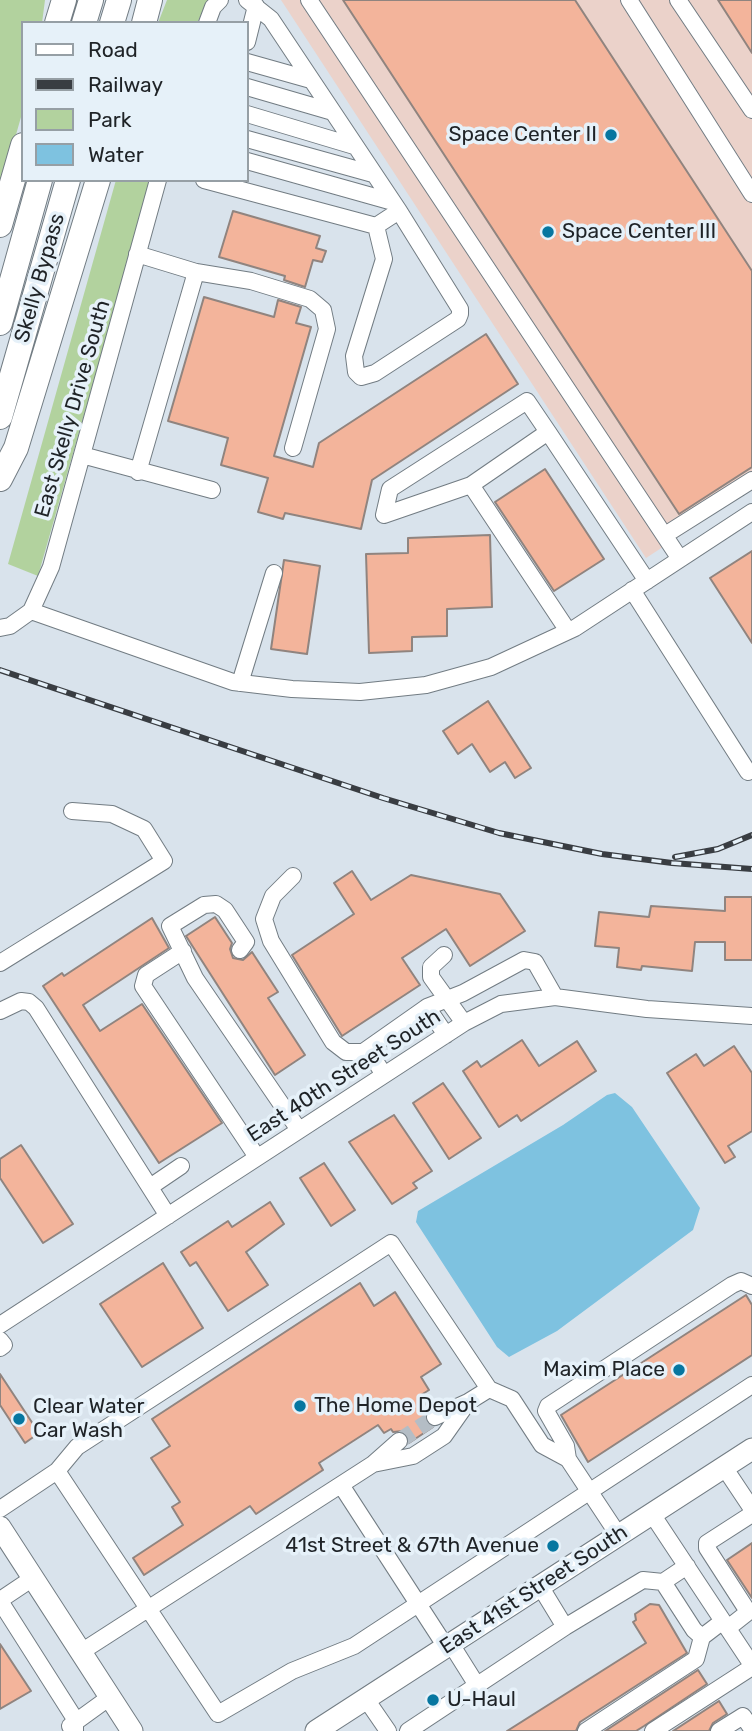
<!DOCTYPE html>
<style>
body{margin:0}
#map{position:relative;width:752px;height:1731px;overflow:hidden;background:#d9e3ec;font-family:Rubik,sans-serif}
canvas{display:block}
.legend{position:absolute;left:21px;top:21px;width:228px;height:161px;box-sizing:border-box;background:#e6f1f9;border:2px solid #969fa5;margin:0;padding:9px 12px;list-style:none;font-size:21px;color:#1f2327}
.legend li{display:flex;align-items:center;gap:14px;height:35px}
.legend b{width:35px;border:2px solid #969fa5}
</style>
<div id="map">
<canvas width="752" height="1731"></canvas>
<ul class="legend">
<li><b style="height:9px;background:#fff"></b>Road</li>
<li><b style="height:9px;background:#393d42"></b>Railway</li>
<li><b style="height:19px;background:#b2d29e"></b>Park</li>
<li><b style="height:19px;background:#7ec2e0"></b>Water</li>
</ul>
</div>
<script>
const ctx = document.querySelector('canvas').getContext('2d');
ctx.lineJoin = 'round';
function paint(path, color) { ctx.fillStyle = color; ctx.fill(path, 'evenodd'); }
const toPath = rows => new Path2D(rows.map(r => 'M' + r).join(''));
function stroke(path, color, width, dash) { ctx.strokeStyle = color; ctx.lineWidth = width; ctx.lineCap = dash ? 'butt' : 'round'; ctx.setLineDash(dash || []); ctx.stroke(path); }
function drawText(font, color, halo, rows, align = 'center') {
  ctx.font = font + ' Rubik,sans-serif'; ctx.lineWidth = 7; ctx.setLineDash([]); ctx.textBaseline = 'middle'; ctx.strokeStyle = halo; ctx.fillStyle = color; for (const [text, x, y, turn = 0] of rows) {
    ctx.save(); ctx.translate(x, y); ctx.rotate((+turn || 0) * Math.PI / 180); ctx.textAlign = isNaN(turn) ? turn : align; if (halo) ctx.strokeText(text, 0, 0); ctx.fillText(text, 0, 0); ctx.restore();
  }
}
paint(toPath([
 [281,0,752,0,752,489,646,558]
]), '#ebd2ca');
paint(toPath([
 [0,0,45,0,42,23,23,23,23,110,0,191],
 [167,0,209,0,197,23,158,23],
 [116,180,151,180,38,576,8,564]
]), '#b2d29e');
paint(toPath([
 [615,1093,632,1107,700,1208,693,1230,557,1331,509,1357,497,1347,416,1222,418,1211,563,1125,607,1095]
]), '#7ec2e0');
const building = toPath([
 [343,0,575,0,752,271,752,467,679,514,343,0],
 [718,0,752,0,752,53,718,0],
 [233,211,320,236,316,248,326,251,322,262,313,260,305,287,284,280,285,276,219,257,233,211],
 [204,297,274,317,278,300,301,307,296,323,311,327,274,456,313,467,319,443,486,334,518,384,372,480,361,529,285,513,283,519,258,512,268,478,221,465,228,438,168,421,204,297],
 [545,469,604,559,554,591,495,502,545,469],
 [490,535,492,607,447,609,447,636,412,637,412,651,369,653,366,554,408,553,408,538,490,535],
 [752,551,752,643,710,578,752,551],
 [284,560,320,566,307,654,271,649,284,560],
 [488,701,531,768,515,778,505,762,490,772,472,744,458,754,443,731,488,701],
 [352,871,371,900,411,875,500,894,525,931,470,966,446,929,402,958,420,985,342,1036,292,955,354,914,334,883,352,871],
 [725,897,752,897,752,960,725,960,725,942,695,942,692,971,642,966,641,970,617,967,619,948,595,946,599,912,649,917,651,906,725,911,725,897],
 [215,917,232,943,230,949,233,958,243,960,252,952,278,992,268,998,305,1055,275,1075,186,936,215,917],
 [152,918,169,948,83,1005,100,1031,142,1004,222,1123,159,1163,43,986,62,973,64,976,152,918],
 [522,1040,539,1066,577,1041,596,1071,521,1121,517,1115,499,1127,463,1071,477,1061,481,1067,522,1040],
 [734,1046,752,1073,752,1131,728,1146,735,1157,725,1163,667,1073,696,1054,704,1066,734,1046],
 [443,1083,481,1138,449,1159,413,1103,443,1083],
 [394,1115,432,1171,413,1183,417,1188,392,1204,349,1142,394,1115],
 [21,1145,73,1224,43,1243,0,1178,0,1159,21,1145],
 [324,1163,355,1210,331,1226,300,1178,324,1163],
 [270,1202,284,1224,246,1252,268,1285,228,1311,196,1262,190,1266,181,1252,228,1221,232,1227,270,1202],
 [163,1263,203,1328,142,1367,100,1304,163,1263],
 [360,1283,374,1306,395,1292,441,1364,421,1377,429,1390,421,1395,429,1409,425,1421,433,1427,409,1443,403,1431,393,1432,391,1429,384,1433,378,1425,319,1463,323,1470,256,1514,250,1506,144,1575,133,1558,183,1525,172,1507,180,1502,151,1458,170,1446,152,1419,360,1283],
 [746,1295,752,1305,752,1355,588,1462,561,1415,746,1295],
 [0,1374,39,1433,25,1443,0,1405,0,1374],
 [752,1543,752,1598,727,1560,752,1543],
 [650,1604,659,1605,687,1653,580,1722,576,1731,507,1731,646,1643,633,1622,636,1620,635,1614,650,1604],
 [0,1644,31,1691,0,1709,0,1644],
 [698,1670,707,1684,644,1726,636,1731,605,1731,698,1670],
 [719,1701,727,1714,713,1723,709,1731,673,1731,719,1701]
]);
paint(building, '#f3b49b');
stroke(building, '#90847f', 2);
stroke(toPath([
 [399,1441,435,1417]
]), '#b4bdc5', 16, [16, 8]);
const minor = toPath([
 [309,0,680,559],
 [629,0,752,194],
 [678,0,752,110],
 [207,23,213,7,220,0],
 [247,42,256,6],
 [247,62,311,80],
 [247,87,333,112],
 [247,114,354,146],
 [247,139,373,174],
 [247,161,393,202],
 [204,180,376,226,399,211,271,19,247,0],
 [376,226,384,259,354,356,356,372,361,377,375,373,458,319,460,314,460,309,399,211],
 [137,254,196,272,251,281,310,299,323,310,327,329,293,448],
 [82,455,212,490],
 [138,472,196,272],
 [471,485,384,515,390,489,527,401,548,432],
 [665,535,752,480],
 [632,590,748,772],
 [31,611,233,682,292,689,360,692,426,685,491,667,575,628,752,512],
 [0,628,10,626,31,611,51,567,158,180],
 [568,631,471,485,548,432,647,581],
 [240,683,274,573],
 [293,876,273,896,264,919,271,941,333,1042,346,1052,363,1052,374,1059,384,1075],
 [240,950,246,942,225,910,216,904,204,905,170,926,195,978,299,1130],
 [183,951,146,975,143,986,257,1157],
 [444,955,431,967,431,977,464,1023],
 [0,963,164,861,144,829,112,814,72,811],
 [427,1007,463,993,524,960,535,962,555,997],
 [0,1011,21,1001,29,1002,36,1008,168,1216],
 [363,1052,427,1007,446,1035],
 [150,1187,181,1166],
 [0,1325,464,1023,501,1004,555,997,647,1009,752,1016],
 [0,1340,4,1345,0,1348],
 [435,1417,468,1402],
 [568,1459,566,1446,546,1411,548,1406,732,1285,741,1281,752,1286],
 [373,1464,399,1441],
 [724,1467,752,1509],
 [57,1471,218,1714,292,1671,354,1646,752,1385],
 [341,1485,446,1647],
 [0,1509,57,1471,77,1447,391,1243,489,1389,512,1399,542,1445,568,1459,619,1536],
 [652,1514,752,1665],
 [663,1582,694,1630,702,1637,723,1621],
 [0,1600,33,1578],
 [0,1601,75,1719,75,1731],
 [565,1627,643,1580,663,1582,687,1566],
 [728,1628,747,1613,747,1610,707,1548,707,1543,752,1514],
 [451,1644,478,1687],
 [81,1652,373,1464,413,1456,444,1436,468,1402,489,1389],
 [366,1699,388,1731],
 [70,1726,110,1697],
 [408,1731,565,1627,540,1586],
 [586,1731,696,1659,702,1637],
 [653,1731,752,1667],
 [719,1731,743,1716,752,1729]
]);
const major = toPath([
 [0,1527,132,1731],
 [316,1731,752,1449]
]);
const highway = toPath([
 [57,23,64,0],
 [84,23,91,0],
 [112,23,119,0],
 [144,23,150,0],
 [0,225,23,145],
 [0,323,40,180],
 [0,417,68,180],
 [0,479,16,448,98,180]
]);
stroke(minor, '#727c83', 18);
stroke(major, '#727c83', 23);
stroke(highway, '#727c83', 26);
stroke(minor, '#fff', 16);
stroke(major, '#fff', 21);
stroke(highway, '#fff', 24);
const rail = toPath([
 [0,670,383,798,499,833,602,854,672,863,752,869],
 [675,857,718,849,752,835]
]);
stroke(rail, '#393d42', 6);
stroke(rail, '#e6f1f9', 3.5, [10]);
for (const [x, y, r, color] of [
 [611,135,7,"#0676a0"],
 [548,232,7,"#0676a0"],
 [679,1370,7,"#0676a0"],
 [300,1406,7,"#0676a0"],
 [19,1419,7,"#0676a0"],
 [553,1546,7,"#0676a0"],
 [433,1700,7,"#0676a0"]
]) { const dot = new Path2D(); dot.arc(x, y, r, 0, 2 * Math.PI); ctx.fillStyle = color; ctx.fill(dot); stroke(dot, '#e6f1f9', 2.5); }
drawText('21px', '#1f2327', '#e6f1f9', [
 ["Space Center II",597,135,"right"],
 ["Space Center III",562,232],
 ["Maxim Place",665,1370,"right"],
 ["The Home Depot",314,1406],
 ["Clear Water",33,1407],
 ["Car Wash",33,1431],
 ["41st Street & 67th Avenue",539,1546,"right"],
 ["U-Haul",447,1700]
], 'left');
drawText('21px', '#1f2327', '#e6f1f9', [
 ["Skelly Bypass",40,278,-74],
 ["East Skelly Drive South",73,409,-74],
 ["East 40th Street South",344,1076,-33],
 ["East 41st Street South",534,1590,-33]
]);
</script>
